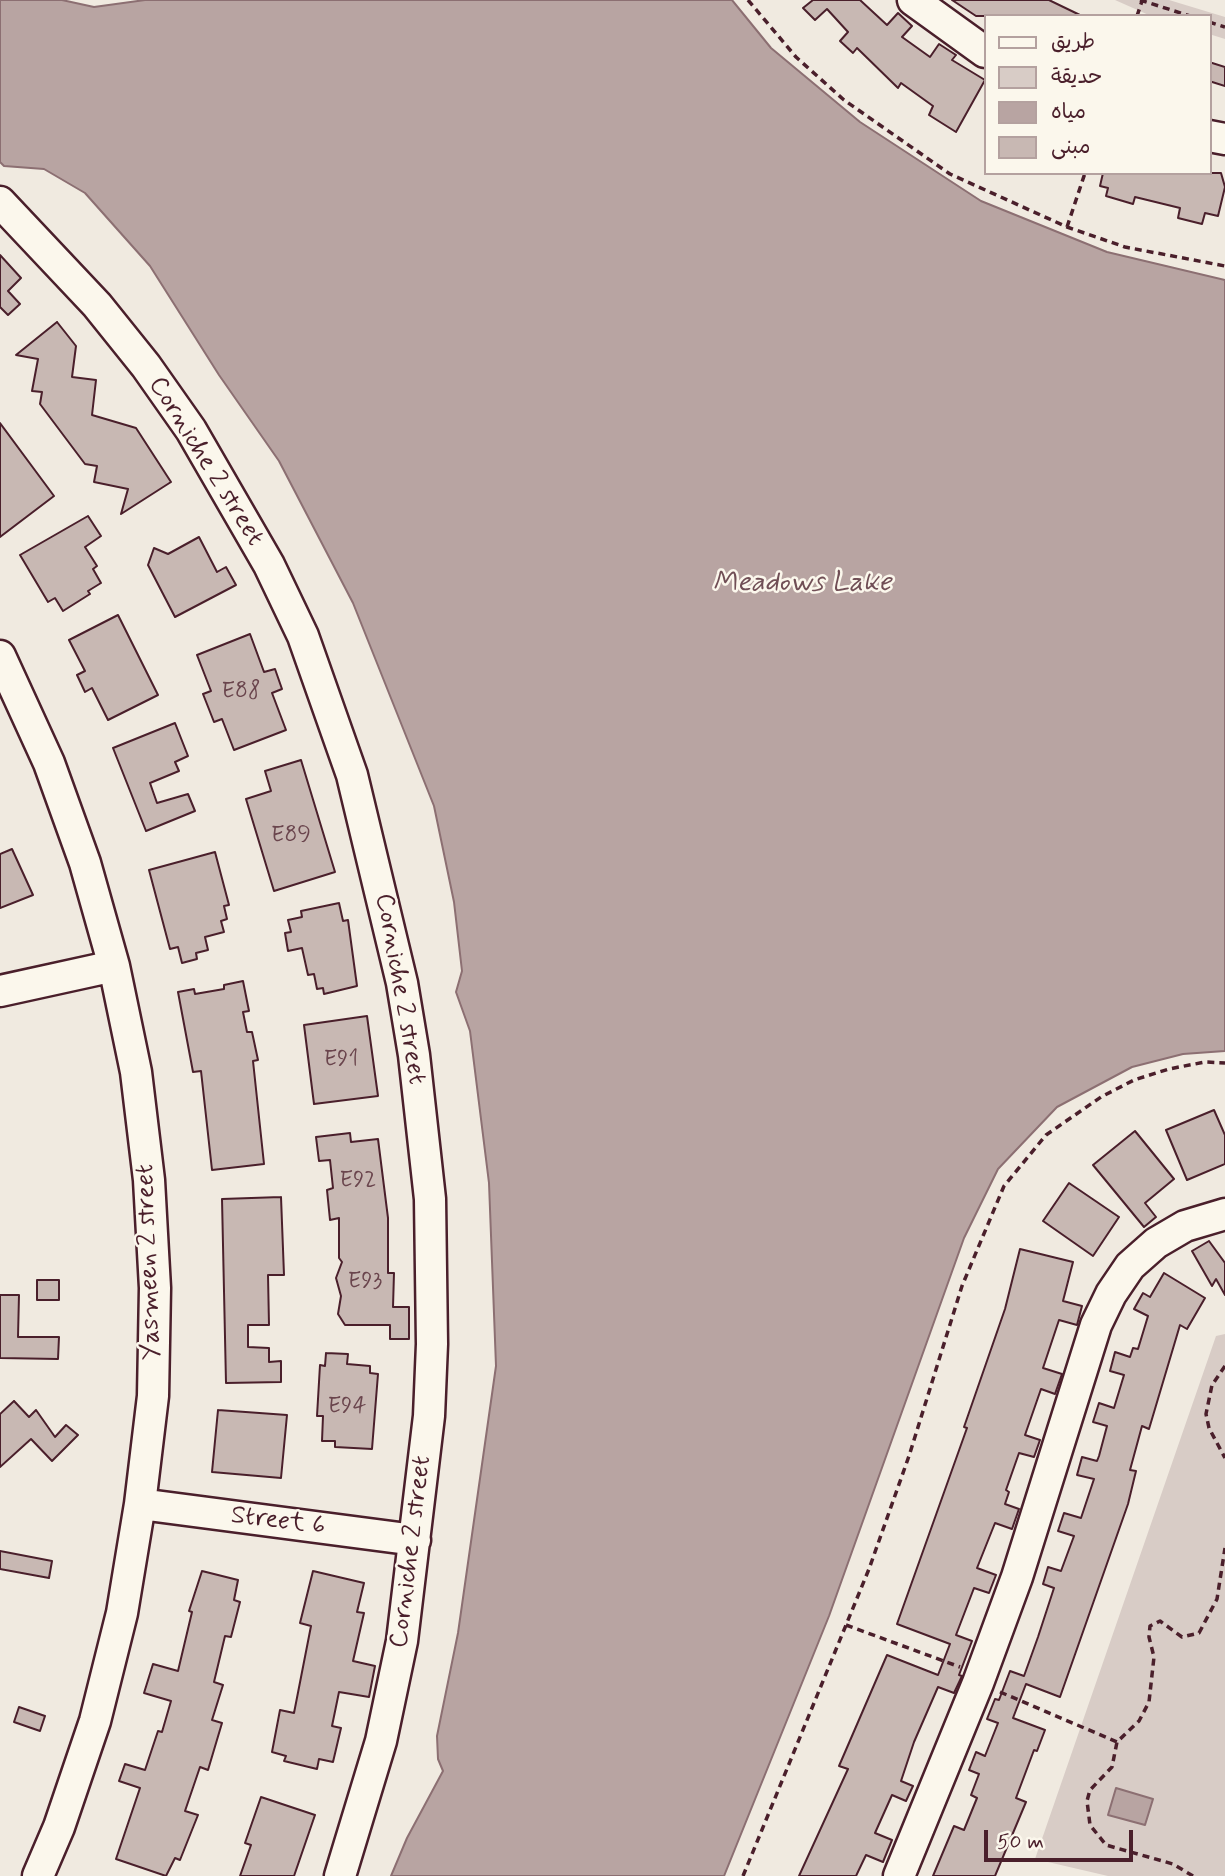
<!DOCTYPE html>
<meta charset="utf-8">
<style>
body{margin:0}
#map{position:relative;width:1225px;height:1876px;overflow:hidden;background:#f0eae0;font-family:Mynerve,"Playpen Sans Arabic",sans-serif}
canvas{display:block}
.legend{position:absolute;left:984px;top:14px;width:228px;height:161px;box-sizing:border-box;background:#fbf7ec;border:2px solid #b4a19f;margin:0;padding:9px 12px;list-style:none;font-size:21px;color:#4a1f2b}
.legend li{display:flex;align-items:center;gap:14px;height:35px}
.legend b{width:35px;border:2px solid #b4a19f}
.scale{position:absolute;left:984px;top:1830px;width:149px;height:32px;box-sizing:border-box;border:4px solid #4a1f2b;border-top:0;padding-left:9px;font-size:21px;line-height:24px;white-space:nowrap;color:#4a1f2b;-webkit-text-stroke:5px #fbf7ec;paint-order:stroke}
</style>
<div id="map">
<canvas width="1225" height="1876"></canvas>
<ul class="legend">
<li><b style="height:9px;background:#fbf7ec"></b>طريق</li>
<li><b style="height:19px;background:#d8ccc6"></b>حديقة</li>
<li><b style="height:19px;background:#b8a4a2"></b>مياه</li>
<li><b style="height:19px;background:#c8b8b3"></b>مبنى</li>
</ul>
<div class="scale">50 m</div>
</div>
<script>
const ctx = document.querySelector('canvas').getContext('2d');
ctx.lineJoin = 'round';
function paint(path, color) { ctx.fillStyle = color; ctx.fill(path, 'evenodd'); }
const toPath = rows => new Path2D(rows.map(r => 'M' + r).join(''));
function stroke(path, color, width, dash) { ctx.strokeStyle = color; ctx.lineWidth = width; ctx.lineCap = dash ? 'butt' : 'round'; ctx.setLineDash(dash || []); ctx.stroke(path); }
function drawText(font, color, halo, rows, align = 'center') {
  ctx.font = font + ' Mynerve,sans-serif'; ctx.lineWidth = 5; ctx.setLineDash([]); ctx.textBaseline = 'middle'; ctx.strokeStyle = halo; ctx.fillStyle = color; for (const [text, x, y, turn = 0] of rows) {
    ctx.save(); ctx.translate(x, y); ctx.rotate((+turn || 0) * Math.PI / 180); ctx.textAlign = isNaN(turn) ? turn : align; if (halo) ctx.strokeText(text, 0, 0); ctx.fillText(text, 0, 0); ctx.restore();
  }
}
paint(toPath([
 [1115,0,1169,0,1225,17,1225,39,1209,34,1209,16,1151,16],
 [1225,1334,1225,1876,1108,1876,1035,1859,1216,1336]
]), '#d8ccc6');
const water = toPath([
 [0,0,62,0,94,7,145,0,732,0,771,48,860,122,981,201,1107,252,1225,280,1225,1051,1183,1054,1132,1067,1057,1107,998,1169,964,1238,829,1616,724,1876,391,1876,407,1838,443,1771,438,1759,437,1736,458,1633,496,1366,489,1183,470,1031,456,992,462,971,454,902,434,806,353,603,279,461,219,375,150,266,85,193,44,169,4,166,0,162,0,0],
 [1116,1788,1153,1799,1145,1825,1108,1815,1116,1788]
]);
paint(water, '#b8a4a2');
stroke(water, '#8c6f72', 2);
const building = toPath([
 [813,0,860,0,887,25,898,13,912,26,902,37,930,57,939,44,956,55,952,60,985,80,956,132,929,115,933,106,901,83,898,88,857,48,853,53,840,41,848,32,827,9,815,20,803,8,813,0],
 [952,0,1049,0,1082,16,976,16,952,0],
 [1209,62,1225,67,1225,86,1209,81,1209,62],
 [1103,173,1221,173,1225,187,1218,216,1205,213,1202,224,1178,218,1180,208,1135,197,1133,204,1106,196,1108,188,1100,186,1103,173],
 [0,255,21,278,8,291,20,304,8,315,0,307,0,255],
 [57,322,76,346,72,377,96,380,92,415,136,428,171,482,121,514,128,489,94,482,97,466,85,464,40,404,42,392,32,391,38,359,16,355,57,322],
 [0,423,54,496,0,537,0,423],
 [88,516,101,536,85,547,97,566,93,569,101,583,88,591,90,594,63,611,55,598,48,602,20,555,88,516],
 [199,537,217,572,226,567,236,585,175,617,148,565,154,548,168,554,199,537],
 [118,615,158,695,108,720,92,688,85,692,77,675,85,671,69,640,118,615],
 [250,634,264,672,275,669,282,689,272,693,286,730,234,750,222,719,214,722,203,694,211,691,197,655,250,634],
 [175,723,188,756,175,762,179,771,150,783,157,803,188,794,195,811,146,831,113,748,175,723],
 [301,760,335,872,274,891,246,799,271,791,265,771,301,760],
 [12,849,33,895,0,908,0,854,12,849],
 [215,852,229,905,224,906,227,919,221,921,224,932,205,937,208,950,196,953,197,959,182,963,178,947,170,949,149,870,215,852],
 [339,903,343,921,348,920,357,986,324,994,323,988,317,989,314,974,308,975,302,948,288,951,285,933,291,932,288,920,302,917,301,911,339,903],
 [243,981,249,1011,243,1012,247,1032,252,1032,258,1060,253,1061,264,1164,212,1170,201,1071,193,1072,178,992,194,989,195,994,224,989,224,985,243,981],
 [367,1016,378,1096,314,1104,304,1025,367,1016],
 [1214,1110,1225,1135,1225,1164,1187,1180,1166,1130,1214,1110],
 [1135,1131,1174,1179,1145,1203,1156,1217,1144,1227,1093,1165,1135,1131],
 [350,1133,351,1142,378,1139,388,1218,388,1273,394,1273,393,1307,409,1307,409,1339,390,1339,390,1325,345,1325,338,1314,341,1296,336,1278,342,1262,339,1258,339,1218,330,1220,327,1190,333,1188,330,1160,319,1161,316,1137,350,1133],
 [1069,1183,1119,1217,1093,1256,1043,1221,1069,1183],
 [281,1197,284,1275,268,1275,269,1325,248,1325,248,1347,269,1348,269,1362,281,1361,281,1382,226,1383,222,1199,281,1197],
 [1209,1241,1225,1263,1225,1295,1216,1279,1212,1286,1192,1251,1209,1241],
 [1020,1249,1073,1262,1063,1301,1082,1306,1077,1325,1059,1320,1043,1368,1062,1374,1055,1394,1041,1389,1025,1435,1040,1440,1034,1457,1019,1453,1006,1490,1009,1492,1005,1504,1019,1509,1012,1529,995,1523,977,1568,996,1575,989,1593,974,1588,956,1635,972,1641,959,1675,962,1676,954,1693,938,1687,914,1742,901,1781,913,1786,906,1801,892,1795,875,1833,892,1840,883,1862,866,1855,856,1876,799,1876,848,1769,839,1766,887,1655,938,1675,950,1644,897,1624,967,1428,964,1427,1005,1309,1020,1249],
 [1164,1273,1205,1298,1187,1329,1180,1325,1149,1429,1142,1426,1130,1470,1136,1471,1128,1504,1060,1697,1026,1684,1013,1718,1045,1730,1037,1751,1034,1750,1016,1798,1026,1802,995,1876,933,1876,954,1826,964,1830,977,1798,971,1795,979,1774,969,1770,976,1752,985,1756,998,1723,987,1719,995,1699,999,1700,1010,1671,1024,1676,1038,1637,1054,1588,1043,1584,1048,1567,1061,1571,1074,1536,1058,1531,1064,1513,1081,1518,1094,1479,1077,1475,1082,1457,1097,1461,1099,1456,1107,1426,1093,1422,1099,1403,1114,1408,1124,1375,1110,1371,1115,1352,1130,1357,1133,1348,1138,1349,1148,1316,1134,1309,1143,1293,1150,1297,1164,1273],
 [37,1280,59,1280,59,1300,37,1300,37,1280],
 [0,1295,19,1295,18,1337,59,1337,58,1359,0,1358,0,1295],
 [326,1353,348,1354,347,1364,370,1366,370,1373,378,1374,372,1449,335,1447,335,1441,322,1441,323,1416,317,1416,320,1365,325,1366,326,1353],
 [14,1401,29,1417,36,1410,55,1437,66,1425,78,1435,52,1461,31,1439,0,1467,0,1414,14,1401],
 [218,1410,287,1415,281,1478,212,1472,218,1410],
 [0,1551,52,1561,49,1578,0,1569,0,1551],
 [202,1571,238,1580,234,1600,240,1602,231,1637,225,1636,214,1682,223,1685,212,1720,222,1723,208,1770,200,1767,185,1811,198,1815,180,1860,175,1858,166,1876,116,1859,140,1788,119,1781,125,1764,145,1770,158,1731,162,1732,171,1701,144,1693,153,1664,178,1671,192,1612,189,1611,202,1571],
 [313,1571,364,1583,357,1612,364,1613,353,1661,375,1666,369,1697,339,1692,332,1726,341,1728,333,1762,319,1759,317,1769,284,1761,286,1756,272,1752,280,1710,294,1713,311,1626,300,1623,313,1571],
 [19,1707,45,1716,40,1731,14,1722,19,1707],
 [261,1797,315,1815,294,1876,240,1876,251,1845,245,1843,261,1797]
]);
paint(building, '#c8b8b3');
stroke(building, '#4a1f2b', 2);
const minor = toPath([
 [913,0,985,52],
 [1209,136,1225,139],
 [0,202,97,305,146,366,191,430,269,565,303,636,352,775,402,983,414,1055,430,1199,432,1344,429,1416,402,1641,381,1741,340,1876],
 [0,656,49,763,85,863,114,966,136,1072,149,1180,155,1288,153,1396,140,1504,122,1613,95,1721,59,1827,38,1876],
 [0,991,114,966],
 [140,1504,415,1540],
 [899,1876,978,1683,1017,1577,1096,1325,1111,1294,1130,1266,1156,1243,1185,1226,1225,1214]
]);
stroke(minor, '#4a1f2b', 35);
stroke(toPath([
 [748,0,796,57,844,100,950,174,1067,227,1125,247,1225,266],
 [1140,0,1190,16],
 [1137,16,1142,1],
 [1209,22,1225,27],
 [1067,227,1085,173],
 [1225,1366,1212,1385,1206,1414,1209,1428,1225,1458],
 [846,1625,960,1667],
 [1000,1692,1117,1742],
 [743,1876,869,1569,909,1456,962,1286,1004,1186,1046,1135,1101,1097,1134,1080,1169,1069,1205,1062,1225,1063],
 [1193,1876,1173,1864,1106,1845,1090,1825,1087,1801,1090,1790,1112,1767,1117,1742,1139,1721,1149,1702,1154,1657,1149,1637,1150,1626,1160,1621,1182,1637,1199,1633,1217,1599,1225,1548]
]), '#4a1f2b', 3.5, [7, 5]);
stroke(minor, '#fbf7ec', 30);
drawText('23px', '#6a454d', null, [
 ["E88",241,692],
 ["E89",291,836],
 ["E91",341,1060],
 ["E92",358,1181],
 ["E93",365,1282],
 ["E94",347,1407]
]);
drawText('26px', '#4a1f2b', '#fbf7ec', [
 ["Corniche 2 street",205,462,58],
 ["Corniche 2 street",399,989,80],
 ["Yasmeen 2 street",150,1262,-92],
 ["Street 6",278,1522,7],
 ["Corniche 2 street",412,1552,-83]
]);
drawText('italic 28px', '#704e55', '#fbf7ec', [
 ["Meadows Lake",802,584]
]);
</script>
